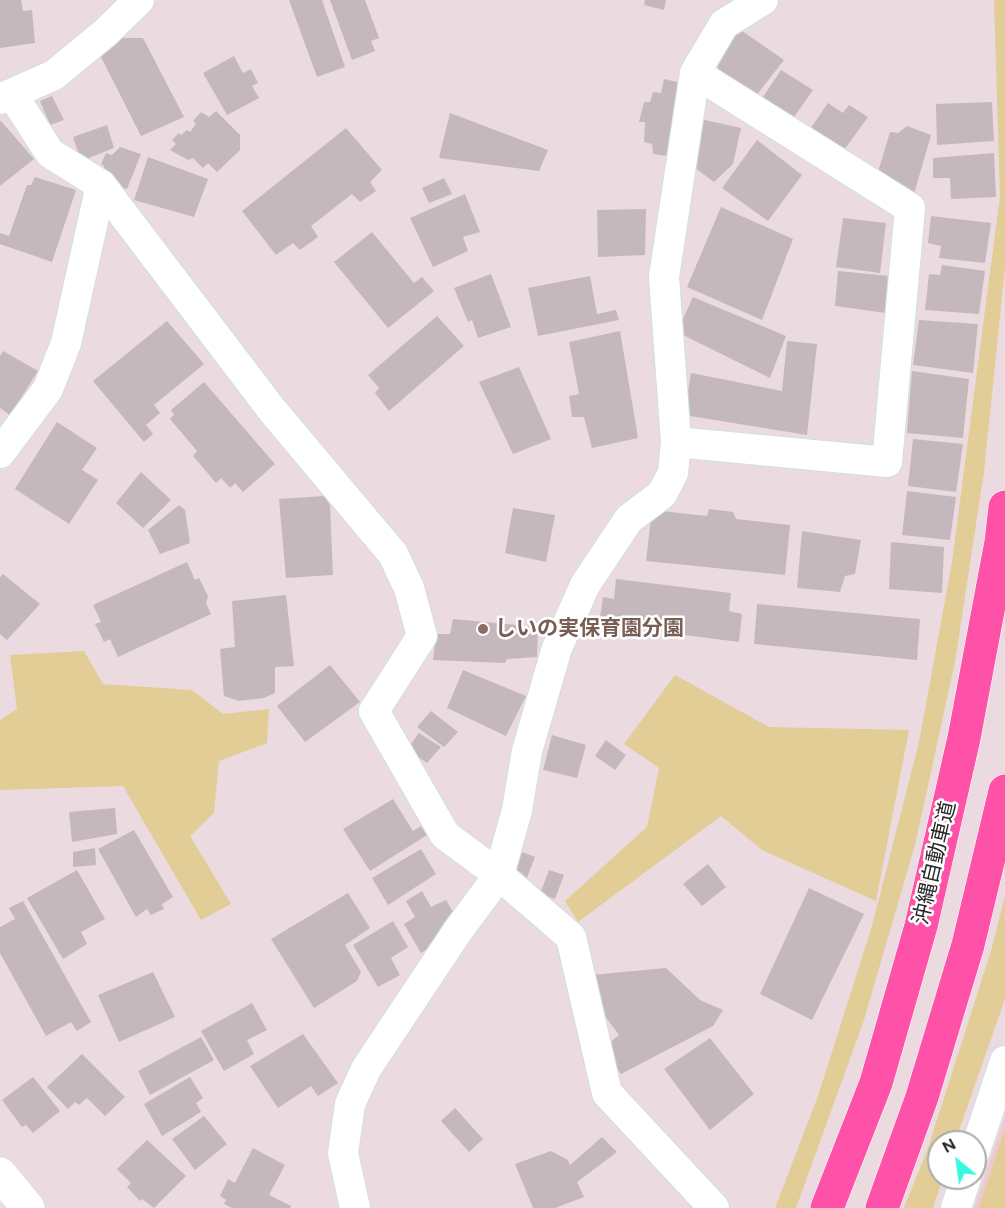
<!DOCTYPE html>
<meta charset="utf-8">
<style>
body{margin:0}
#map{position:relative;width:1005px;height:1208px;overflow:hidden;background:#ebdae0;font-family:Figtree,sans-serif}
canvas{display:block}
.north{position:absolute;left:927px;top:1130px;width:60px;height:60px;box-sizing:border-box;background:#fff;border:2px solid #a9a9a9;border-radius:50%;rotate:331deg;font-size:16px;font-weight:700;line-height:24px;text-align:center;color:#282828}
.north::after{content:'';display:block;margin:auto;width:21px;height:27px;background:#39f8e1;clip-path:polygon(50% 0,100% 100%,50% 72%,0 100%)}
</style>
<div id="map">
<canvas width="1005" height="1208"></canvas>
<div class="north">N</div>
</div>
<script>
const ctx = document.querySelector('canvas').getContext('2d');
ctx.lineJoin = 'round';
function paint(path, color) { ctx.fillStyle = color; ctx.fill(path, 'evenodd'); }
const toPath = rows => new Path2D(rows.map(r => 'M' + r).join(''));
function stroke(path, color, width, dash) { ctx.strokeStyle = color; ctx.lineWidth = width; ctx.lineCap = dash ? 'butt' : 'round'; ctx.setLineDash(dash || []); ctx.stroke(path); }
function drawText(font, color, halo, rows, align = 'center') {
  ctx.font = font + ' Figtree,"Noto Sans JP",sans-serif'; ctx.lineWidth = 5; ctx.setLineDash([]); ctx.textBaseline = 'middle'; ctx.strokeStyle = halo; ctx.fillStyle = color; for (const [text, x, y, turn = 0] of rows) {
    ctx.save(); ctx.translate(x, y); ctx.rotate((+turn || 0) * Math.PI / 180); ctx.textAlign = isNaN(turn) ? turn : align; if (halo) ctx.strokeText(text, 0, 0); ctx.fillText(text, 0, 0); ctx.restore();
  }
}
paint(toPath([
 [1005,1116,1005,1208,974,1208]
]), '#edc9d2');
paint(toPath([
 [994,0,1005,0,1005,267,984,472,955,662,915,845,863,1023,796,1208,775,1208,818,1096,872,926,919,742,952,562,1000,196],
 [84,651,103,684,192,690,223,714,269,709,267,743,219,761,214,813,190,836,231,904,201,920,123,786,0,790,0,720,17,709,10,655],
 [675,675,769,727,909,730,876,901,762,850,721,816,578,922,565,901,647,827,659,768,624,744],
 [1005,896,1005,999,955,1142,939,1142,939,1178,943,1178,933,1208,904,1208,928,1148,991,951],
 [1005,1128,1005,1208,979,1208]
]), '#e2cd96');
paint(toPath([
 [0,0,21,0,23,11,32,10,35,43,0,48],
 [289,0,322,0,345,67,317,77],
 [330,0,365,0,379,38,371,41,375,51,352,60],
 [645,0,666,0,664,10,644,5],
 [735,26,784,60,755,97,720,72,717,65,717,56],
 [120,38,143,38,184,117,141,136,101,57,110,45],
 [234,56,243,73,251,69,258,83,252,86,259,98,227,115,203,73],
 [781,70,813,90,789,124,759,103],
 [664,79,686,84,675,157,653,154,652,144,644,142,645,122,639,122,644,102,650,102,653,92,661,93],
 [52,96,64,120,50,125,40,101],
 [992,102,994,141,937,145,936,104],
 [828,103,843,113,849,105,868,117,839,157,806,135],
 [216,111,240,135,240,150,217,172,208,163,203,168,193,158,188,160,170,150,176,144,172,140,179,133,181,135,187,130,190,132,196,124,193,121,201,112,209,117],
 [450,113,548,150,539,171,439,158],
 [696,118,741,128,733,164,714,182,687,162],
 [1,121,34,159,0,186,0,122],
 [107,125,114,148,81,161,73,137],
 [907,126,931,135,914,194,875,182,890,132,898,133],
 [346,128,382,170,370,182,376,191,360,202,352,194,311,226,318,237,300,250,293,243,276,255,242,211],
 [757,140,802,175,768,221,722,188],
 [120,147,141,154,127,189,104,181,104,166,101,164,106,153,112,155],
 [994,153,996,197,951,199,950,178,933,178,933,158],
 [148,157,208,179,194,217,134,200],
 [35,177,76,190,52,262,0,244,0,233,9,236,27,185,31,185],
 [444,178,452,194,429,203,422,188],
 [465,194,480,232,463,237,468,251,433,267,410,218],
 [721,207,793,239,762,320,687,287],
 [646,209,645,255,598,257,597,210],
 [931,216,991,223,985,263,939,258,941,246,928,243],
 [843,218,886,223,880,273,836,267],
 [372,232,414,283,422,277,434,291,388,328,334,262],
 [942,265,985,271,979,314,925,310,929,274,940,275],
 [838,271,890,276,886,313,835,306],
 [491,274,511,327,478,338,472,320,468,322,454,288],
 [590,276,597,314,616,310,619,320,538,336,528,288],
 [693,297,786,336,770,378,677,332],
 [437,316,464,346,389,411,375,393,379,388,368,375],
 [919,320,978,324,973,373,913,365],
 [167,321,204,364,154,405,160,413,146,425,153,434,144,442,93,381],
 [620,331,638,438,592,448,584,417,572,417,569,396,579,394,569,342],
 [787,341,817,344,807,435,684,415,691,373,782,391],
 [3,351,38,371,10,415,0,408,0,356],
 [519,367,551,439,513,454,479,382],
 [912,371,969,379,963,438,907,433],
 [204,382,275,464,243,492,235,483,230,488,221,478,216,483,193,456,197,451,170,419,174,415,171,410],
 [57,422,97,448,82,470,98,480,69,524,15,489],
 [913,439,963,444,956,492,908,486],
 [141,472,171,500,143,528,116,503],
 [907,491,956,497,950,540,902,535],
 [324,496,330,505,333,575,286,578,279,499],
 [179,505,185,510,190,543,160,554,148,530],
 [513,508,555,515,546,562,505,553],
 [709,509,733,512,736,519,790,525,785,575,646,561,652,510,707,516],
 [802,531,861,540,855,574,845,576,840,592,797,588],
 [891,542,944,547,942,593,889,589],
 [187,562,195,580,199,578,208,596,206,603,211,614,118,657,110,639,104,642,95,624,101,622,93,605],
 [3,574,40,604,7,640,0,634,0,577],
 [616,579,731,593,729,611,742,614,739,642,599,624,603,597,614,599],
 [286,595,294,666,275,667,275,693,264,698,239,701,224,696,220,649,235,647,232,601],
 [757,604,920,619,917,660,754,644],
 [453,619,538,627,537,657,507,659,505,663,433,660,436,634,450,634],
 [330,665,360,702,305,742,277,706],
 [463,670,526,696,506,736,447,708],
 [431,711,458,732,444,747,417,727],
 [419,733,441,747,427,763,407,749],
 [552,735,586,745,577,778,543,770],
 [606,740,626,755,615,770,595,756],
 [393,799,413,831,421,826,427,835,370,871,343,829],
 [115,808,117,834,72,842,69,812],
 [134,830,173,897,162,904,164,909,151,915,147,909,136,917,98,849],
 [95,848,96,865,73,867,73,852],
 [421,849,436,874,388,905,372,878],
 [522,852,535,857,526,880,513,877],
 [708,864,726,887,702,906,683,884],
 [77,870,105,919,81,932,87,944,63,959,27,898],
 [549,870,564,875,555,899,540,894],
 [809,888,864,914,812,1020,760,994],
 [422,891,431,907,446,900,457,919,452,934,421,953,404,924,415,917,406,901],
 [348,893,370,928,345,945,361,972,357,981,314,1008,271,939],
 [23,901,91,1022,77,1031,71,1022,46,1036,0,953,0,927,15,919,9,908],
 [393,921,408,947,391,958,400,975,378,987,353,945],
 [666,968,700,1000,723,1010,713,1026,621,1074,603,1048,619,1035,599,1008,591,975],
 [153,972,175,1017,119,1042,98,995],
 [252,1003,267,1030,247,1040,254,1054,224,1071,201,1031],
 [303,1034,338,1083,318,1096,311,1086,278,1108,250,1066],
 [201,1037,214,1060,150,1095,138,1071],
 [710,1038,754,1094,710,1130,664,1069],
 [82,1054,125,1097,105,1116,87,1098,79,1105,75,1102,68,1109,47,1087],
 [33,1077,60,1111,33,1133,26,1125,22,1127,2,1100],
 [190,1077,203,1098,196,1103,201,1112,162,1136,144,1104],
 [455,1108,483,1139,469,1152,441,1121],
 [204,1116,227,1144,195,1170,172,1139],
 [602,1137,617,1152,577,1182,584,1197,555,1208,533,1208,515,1164,551,1151,568,1160,570,1165],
 [147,1140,186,1176,154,1208,142,1199,140,1201,127,1187,131,1183,117,1169],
 [253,1148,285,1165,269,1195,291,1206,290,1208,232,1208,224,1204,226,1200,220,1196,228,1179,235,1183]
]), '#c5b8bd');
const minor = toPath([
 [12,94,50,153,101,185,272,410,393,554,409,588,422,636,374,711,445,835,499,875,571,937,607,1093,714,1208],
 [0,99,54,75,105,33,139,0],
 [676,442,887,462,910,208,695,73],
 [0,453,48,389,66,343,101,185],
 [975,1151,1005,1061],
 [355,1208,343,1153,350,1104,366,1069,457,932,499,875,517,810,527,751,557,648,585,585,629,519,662,494,673,473,676,442,664,277,695,73,724,24,763,0],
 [956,1208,966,1178]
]);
const secondary = toPath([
 [0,1174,28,1208]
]);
const motorway = toPath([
 [827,1208,876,1083,921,926,964,738,1001,542,1005,507],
 [882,1208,922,1097,968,945,1005,791]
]);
stroke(minor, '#cfe1df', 32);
stroke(secondary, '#cfe1df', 34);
stroke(motorway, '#fff', 34);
stroke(minor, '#fff', 30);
stroke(secondary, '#fff', 33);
stroke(motorway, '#fd52a8', 33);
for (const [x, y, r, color] of [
 [483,629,6,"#8d6e63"]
]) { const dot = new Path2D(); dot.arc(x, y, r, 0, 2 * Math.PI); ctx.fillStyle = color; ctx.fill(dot); stroke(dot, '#fff', 2); }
drawText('bold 21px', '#785e54', '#fff', [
 ["しいの実保育園分園",495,629]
], 'left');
drawText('21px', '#282828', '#fff', [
 ["沖縄自動車道",935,863,-77]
]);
</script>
